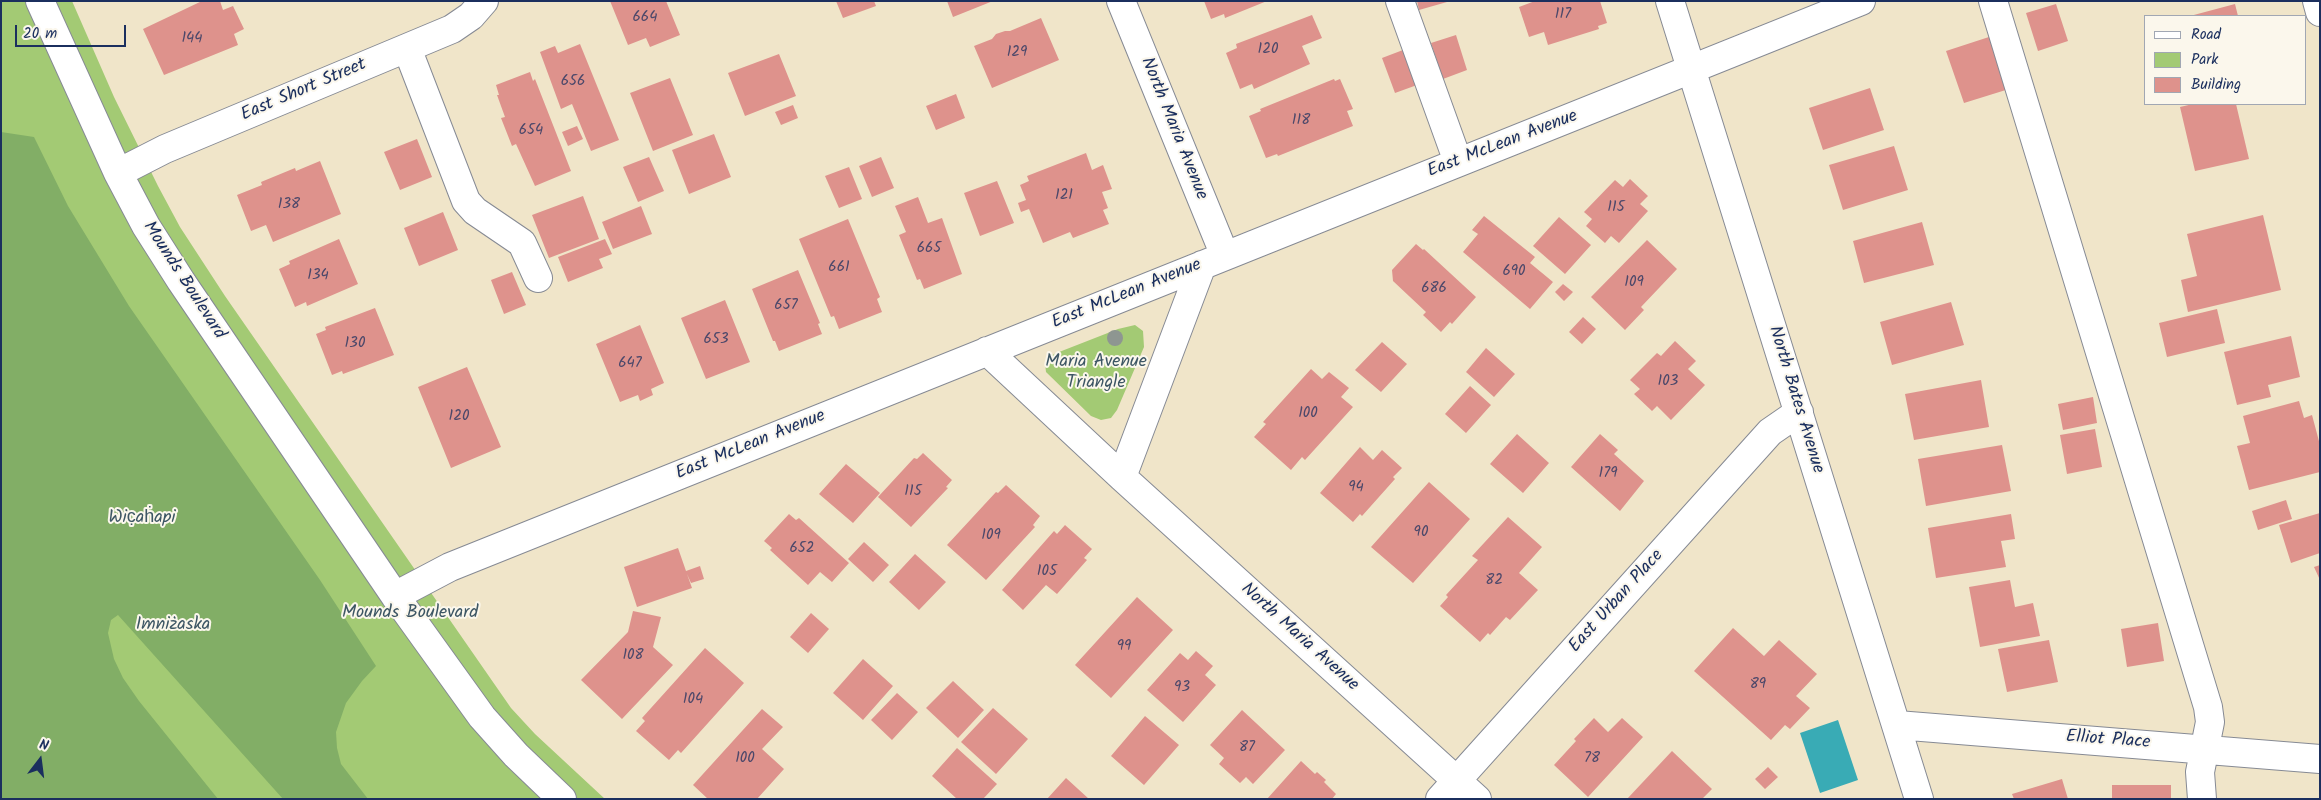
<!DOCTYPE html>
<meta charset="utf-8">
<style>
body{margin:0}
#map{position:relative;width:2321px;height:800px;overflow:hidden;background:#f0e5c9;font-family:Kalam,sans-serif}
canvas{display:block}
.frame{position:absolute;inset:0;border:2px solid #1b2f5e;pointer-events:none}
.legend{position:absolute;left:2144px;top:15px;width:162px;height:90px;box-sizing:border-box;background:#fbf7ec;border:1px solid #a1a7b3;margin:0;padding:6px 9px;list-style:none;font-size:15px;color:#1b2f5e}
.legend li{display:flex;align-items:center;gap:10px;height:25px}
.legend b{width:25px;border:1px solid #a1a7b3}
.north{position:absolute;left:15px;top:735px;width:50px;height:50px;-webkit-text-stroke:4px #fbf7ec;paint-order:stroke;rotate:15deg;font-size:14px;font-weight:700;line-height:20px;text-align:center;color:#1b2f5e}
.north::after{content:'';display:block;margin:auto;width:18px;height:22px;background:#1b2f5e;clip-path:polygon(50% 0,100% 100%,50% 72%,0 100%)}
.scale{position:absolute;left:15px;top:25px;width:111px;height:22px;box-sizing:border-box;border:2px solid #1b2f5e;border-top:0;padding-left:6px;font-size:15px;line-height:18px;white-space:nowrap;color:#1b2f5e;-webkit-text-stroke:4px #fbf7ec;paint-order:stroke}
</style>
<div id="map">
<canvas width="2321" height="800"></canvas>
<div class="frame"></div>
<ul class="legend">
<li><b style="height:6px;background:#fff"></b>Road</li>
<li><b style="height:14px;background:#a3ca74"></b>Park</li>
<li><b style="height:14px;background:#de928c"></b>Building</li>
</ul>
<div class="north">N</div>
<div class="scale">20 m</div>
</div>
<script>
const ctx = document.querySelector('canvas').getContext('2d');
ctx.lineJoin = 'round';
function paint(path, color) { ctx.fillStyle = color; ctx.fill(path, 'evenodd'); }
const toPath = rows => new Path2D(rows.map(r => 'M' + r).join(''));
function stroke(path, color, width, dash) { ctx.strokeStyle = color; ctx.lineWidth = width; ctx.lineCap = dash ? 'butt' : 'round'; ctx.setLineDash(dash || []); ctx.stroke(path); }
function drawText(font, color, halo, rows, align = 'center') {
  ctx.font = font + ' Kalam,sans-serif'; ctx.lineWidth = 4; ctx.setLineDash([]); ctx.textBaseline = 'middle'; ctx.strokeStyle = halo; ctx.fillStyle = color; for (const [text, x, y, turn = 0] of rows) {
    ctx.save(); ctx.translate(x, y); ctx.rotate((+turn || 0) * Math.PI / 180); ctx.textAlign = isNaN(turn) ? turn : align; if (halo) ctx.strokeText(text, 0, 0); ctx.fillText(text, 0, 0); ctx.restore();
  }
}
paint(toPath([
 [1,1,72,1,114,97,158,186,180,227,225,296,511,708,535,734,605,799,1,799],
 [1135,325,1143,331,1144,347,1117,410,1111,418,1101,420,1091,416,1046,372,1045,363,1054,354,1118,329]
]), '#a3ca74');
paint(toPath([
 [1,132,34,137,68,206,129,306,320,580,376,666,362,681,346,703,336,732,337,748,341,764,368,799,283,799,118,615,111,620,108,633,114,659,123,678,139,701,218,799,1,799]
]), '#82ae66');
paint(toPath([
 [1838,720,1858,780,1820,793,1800,733]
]), '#39abb5');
paint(toPath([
 [202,1,220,1,223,10,233,6,244,29,234,34,238,45,164,75,143,29],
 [610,1,666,1,680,35,650,47,646,38,628,45],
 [836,1,874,1,876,6,843,18],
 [947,1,993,1,953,17],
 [1204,1,1267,1,1225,18,1224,14,1211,19],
 [1417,1,1447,1,1447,2,1419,10],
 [1535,1,1600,1,1607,23,1598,26,1599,29,1548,45,1544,32,1529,37,1519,7],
 [2056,4,2068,41,2038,51,2026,13],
 [2235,4,2238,16,2190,16],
 [1312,15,1322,38,1302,46,1310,64,1254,89,1252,84,1240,89,1226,53,1237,48,1236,44],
 [1041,18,1059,60,992,88,974,46,992,39,996,34,1005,31,1010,31],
 [1456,35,1467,70,1443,79,1431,43],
 [1992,36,2009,89,1964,103,1946,51],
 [580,44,619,140,591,151,572,104,561,109,540,52,555,46,558,53],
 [1403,50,1417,85,1395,93,1382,58],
 [779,54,796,96,745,116,728,73],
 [530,72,533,81,535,79,571,171,535,186,516,144,512,146,501,118,505,117,497,95,499,95,496,85],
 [670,78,693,135,653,151,630,93],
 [1334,79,1335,81,1340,79,1353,109,1347,111,1353,126,1278,156,1277,154,1266,158,1249,116,1261,111,1260,109],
 [1870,88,1884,130,1823,150,1809,108],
 [956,94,965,118,936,130,926,106],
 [2193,104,2236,104,2249,159,2195,171,2180,107],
 [793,105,798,118,781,125,775,112],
 [577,126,583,139,568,146,562,132],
 [714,134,731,177,689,194,672,150],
 [417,139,432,177,400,190,384,152],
 [1894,146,1908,190,1843,210,1829,165],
 [1086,153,1092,170,1103,165,1112,189,1102,192,1108,208,1103,210,1109,224,1073,238,1070,232,1043,243,1029,209,1021,212,1018,203,1026,200,1020,185,1029,181,1027,176],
 [649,157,664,191,638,202,623,167],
 [881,157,894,188,872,197,859,166],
 [320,161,341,214,273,242,266,225,251,231,237,195,262,185,261,182,295,168,296,171],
 [849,167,862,199,839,208,825,176],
 [1630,179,1648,196,1640,204,1648,211,1619,243,1611,236,1605,243,1586,226,1592,219,1584,212,1615,180,1623,187],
 [997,181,1014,223,980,236,964,193],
 [583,196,599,239,549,258,532,215],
 [918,197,928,223,942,218,962,274,924,289,920,279,917,280,899,235,906,232,895,206],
 [641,206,652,234,613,249,602,222],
 [443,212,458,250,419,266,404,228],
 [2263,215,2281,290,2188,312,2181,280,2197,276,2187,234],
 [1484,216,1535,257,1530,263,1553,282,1530,309,1463,252,1478,234,1472,230],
 [1559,217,1591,245,1565,274,1533,246],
 [848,219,880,297,877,299,882,312,839,329,834,316,831,317,799,239],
 [1922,222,1934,265,1864,283,1853,241],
 [339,239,358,284,307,306,306,302,295,307,279,269,290,264,289,261],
 [605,239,612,254,599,259,603,268,568,282,558,257],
 [1647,240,1677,269,1641,307,1644,310,1625,330,1591,297],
 [1416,244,1423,250,1424,249,1476,297,1452,324,1450,322,1441,332,1423,315,1426,312,1393,281,1392,270],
 [798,270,820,323,818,324,822,334,779,351,775,341,773,341,752,289],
 [512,272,526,305,504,314,491,280],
 [1563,284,1573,292,1564,301,1555,292],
 [725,300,750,362,706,379,681,318],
 [1951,302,1964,345,1892,365,1880,322],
 [375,308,394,355,343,374,342,371,332,375,316,334,326,330,325,327],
 [2217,309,2225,343,2167,357,2159,323],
 [1583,317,1596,329,1582,344,1569,332],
 [640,325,664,383,651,389,653,395,640,401,638,395,620,402,596,344],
 [2291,336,2300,377,2268,385,2271,397,2237,405,2224,352],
 [1675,341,1696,361,1688,369,1705,385,1671,420,1657,406,1652,411,1634,394,1640,389,1630,380,1657,353,1661,356],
 [1382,342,1407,364,1381,392,1355,370],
 [1486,348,1515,374,1494,397,1466,372],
 [467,367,501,447,451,468,418,387],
 [1311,369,1322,379,1329,372,1349,388,1341,397,1353,407,1305,460,1302,457,1291,470,1254,437,1266,424,1263,422],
 [1981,380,1989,427,1914,440,1905,394],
 [1470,386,1491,405,1466,433,1445,414],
 [2093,397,2097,423,2063,430,2058,404],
 [2299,401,2304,418,2312,415,2320,445,2320,472,2249,490,2237,446,2250,443,2243,416],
 [2095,429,2102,467,2067,474,2060,435],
 [1517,434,1549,463,1523,493,1490,464],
 [1600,434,1618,450,1614,454,1644,481,1620,511,1571,467],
 [2002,445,2011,491,1926,506,1918,459],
 [1360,447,1373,460,1382,450,1402,468,1393,477,1395,479,1362,516,1360,514,1353,522,1320,493],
 [923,453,952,480,946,487,948,488,911,527,878,497,914,458,917,459],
 [846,464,880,493,853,523,819,494],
 [1429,482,1470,519,1413,583,1371,547],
 [1006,485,1040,516,1033,525,1035,527,986,580,947,545,996,492,998,493],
 [2286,500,2292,519,2258,530,2252,511],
 [2320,513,2320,553,2291,563,2279,525],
 [789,514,796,520,799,518,849,563,832,582,820,572,808,585,770,550,772,548,764,541],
 [2011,514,2015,539,2001,541,2006,567,1936,578,1928,528],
 [1508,517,1542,547,1519,573,1538,590,1510,620,1506,617,1490,635,1488,633,1480,642,1440,606,1448,597,1446,595,1478,560,1472,556],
 [1065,525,1092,549,1084,558,1087,560,1057,594,1046,585,1023,610,1002,590,1054,531,1057,534],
 [864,542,889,565,873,582,848,559],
 [678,548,686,571,700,566,704,579,691,583,687,574,692,588,637,607,624,567],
 [915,554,946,582,919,610,889,582],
 [2320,565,2320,580,2314,567],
 [2010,580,2015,607,2033,603,2040,636,1980,647,1969,587],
 [1137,597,1173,630,1111,698,1075,665],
 [633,611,661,617,653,647,673,665,622,719,581,680,628,632],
 [811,613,829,629,808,653,790,637],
 [2158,623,2164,661,2127,667,2121,629],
 [1733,628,1764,656,1779,640,1817,674,1796,696,1810,708,1790,729,1785,725,1771,740,1694,671],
 [2049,640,2058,682,2007,692,1998,649],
 [705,648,744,683,681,753,678,750,669,760,636,731,645,721,642,718],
 [1196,651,1213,666,1205,675,1216,685,1183,722,1147,690,1180,653,1188,660],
 [863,659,893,686,863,720,833,693],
 [953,681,984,710,958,738,926,708],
 [897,693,918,712,892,740,871,720],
 [993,708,1028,739,996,774,961,742],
 [762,709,783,727,762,749,784,769,757,799,708,799,693,785],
 [1242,710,1285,750,1253,784,1246,777,1240,783,1219,764,1224,758,1210,745],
 [1145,716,1179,745,1144,785,1111,756],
 [1594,718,1608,732,1622,718,1643,737,1588,797,1554,765,1576,741,1574,739],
 [957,748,997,784,983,799,957,799,932,776],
 [1672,751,1712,789,1702,799,1627,799],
 [1301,761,1315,774,1317,772,1326,780,1324,782,1336,794,1332,799,1267,799],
 [1768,767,1778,777,1765,789,1755,779],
 [1066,778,1089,799,1047,799],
 [2062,779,2068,799,2014,799,2012,794],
 [2112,785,2171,785,2171,799,2112,799]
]), '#de928c');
const minor = toPath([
 [40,1,118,173,146,226,181,281,395,596,482,717,516,755,562,799],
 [1121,1,1225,256],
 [1400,1,1458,162],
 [1670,1,1919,799],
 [1993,1,2208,707,2210,722,2200,772,2202,799],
 [2317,1,2320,12],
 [407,48,466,201,475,211,522,243,538,278],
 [118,173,165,149,452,29,471,16,484,1],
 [987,351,1122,477,1477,799],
 [1122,477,1202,265],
 [395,596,450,567,1861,1],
 [1897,725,2320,759],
 [1440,799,1770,432,1799,412]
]);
stroke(minor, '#868a94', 30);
stroke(minor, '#fff', 28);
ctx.fillStyle = '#8e9691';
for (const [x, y] of [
 [1115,338]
]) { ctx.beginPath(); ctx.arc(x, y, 8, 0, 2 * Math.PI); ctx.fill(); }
drawText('15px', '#4c486a', null, [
 ["117",1563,15],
 ["664",645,18],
 ["144",192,39],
 ["120",1268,50],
 ["129",1017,53],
 ["656",573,82],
 ["118",1301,121],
 ["654",531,131],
 ["121",1064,196],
 ["138",289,205],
 ["115",1616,208],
 ["665",929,249],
 ["661",839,268],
 ["690",1514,272],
 ["134",318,276],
 ["109",1634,283],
 ["686",1434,289],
 ["657",786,306],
 ["653",716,340],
 ["130",355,344],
 ["647",630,364],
 ["103",1668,382],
 ["100",1308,414],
 ["120",459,417],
 ["179",1608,474],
 ["94",1356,488],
 ["115",913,492],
 ["90",1421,533],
 ["109",991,536],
 ["652",802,549],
 ["105",1047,572],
 ["82",1494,581],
 ["99",1124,647],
 ["108",633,656],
 ["89",1758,685],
 ["93",1182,688],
 ["104",693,700],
 ["87",1247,748],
 ["100",745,759],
 ["78",1592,759]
]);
drawText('18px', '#1b2f5e', '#fbf7ec', [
 ["East Short Street",304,91,-23],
 ["North Maria Avenue",1173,129,68],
 ["East McLean Avenue",1503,145,-21],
 ["Mounds Boulevard",183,281,57],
 ["East McLean Avenue",1127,295,-22],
 ["North Bates Avenue",1795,400,73],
 ["East McLean Avenue",751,446,-22],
 ["East Urban Place",1617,602,-48],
 ["North Maria Avenue",1299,638,42],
 ["Elliot Place",2108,741,4]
]);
drawText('18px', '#3d5664', '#fbf7ec', [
 ["Maria Avenue",1096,363],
 ["Triangle",1096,384],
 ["Wic̣aḣapi",142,519],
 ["Mounds Boulevard",410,614],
 ["Imniżaska",173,626]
]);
</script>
